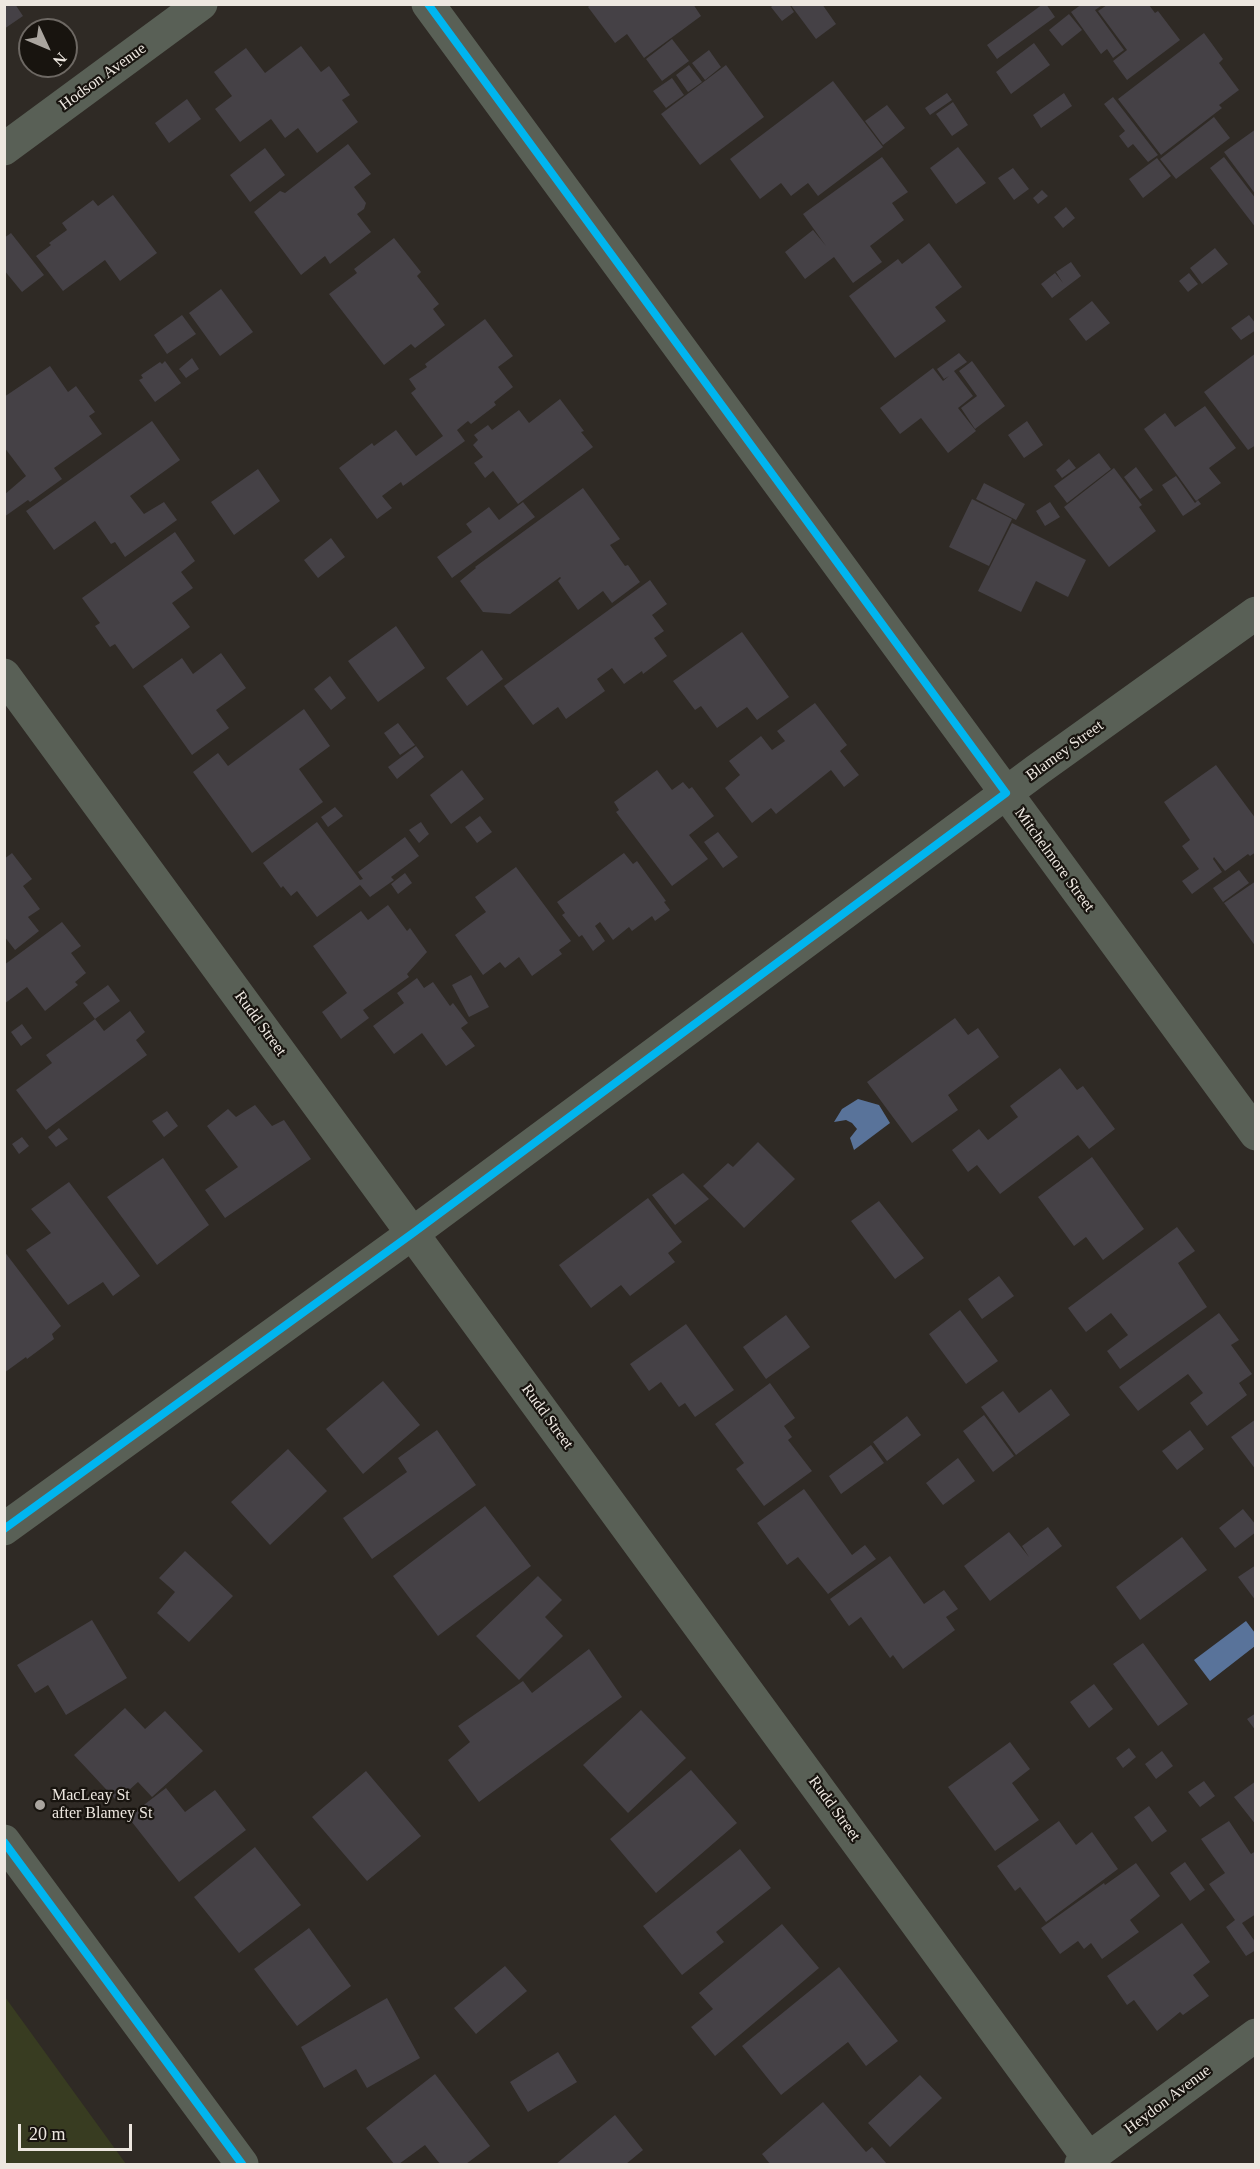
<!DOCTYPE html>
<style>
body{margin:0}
#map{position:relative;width:1260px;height:2169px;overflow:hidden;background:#2f2a25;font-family:Georgia,serif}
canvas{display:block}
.frame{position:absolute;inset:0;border:6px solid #ede7e0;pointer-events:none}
.north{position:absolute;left:18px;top:18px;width:60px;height:60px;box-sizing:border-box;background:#18140f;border:2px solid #6d6863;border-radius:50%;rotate:134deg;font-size:16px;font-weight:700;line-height:24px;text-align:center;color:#ede7e0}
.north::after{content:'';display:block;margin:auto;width:21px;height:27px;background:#aaa59f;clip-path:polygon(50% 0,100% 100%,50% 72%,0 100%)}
.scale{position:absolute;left:18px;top:2124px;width:114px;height:27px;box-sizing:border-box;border:3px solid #ede7e0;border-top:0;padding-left:8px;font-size:18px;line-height:21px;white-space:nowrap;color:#ede7e0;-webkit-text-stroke:4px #18140f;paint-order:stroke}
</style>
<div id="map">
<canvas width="1260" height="2169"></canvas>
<div class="frame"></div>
<div class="north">N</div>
<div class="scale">20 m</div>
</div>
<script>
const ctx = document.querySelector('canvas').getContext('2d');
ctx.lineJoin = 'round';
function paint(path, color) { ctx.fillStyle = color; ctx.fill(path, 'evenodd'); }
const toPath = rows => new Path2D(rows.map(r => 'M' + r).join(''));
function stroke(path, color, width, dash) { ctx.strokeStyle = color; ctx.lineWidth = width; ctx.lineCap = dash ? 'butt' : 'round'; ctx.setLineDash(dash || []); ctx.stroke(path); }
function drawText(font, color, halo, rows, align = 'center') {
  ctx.font = font + ' Georgia,serif'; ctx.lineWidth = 4.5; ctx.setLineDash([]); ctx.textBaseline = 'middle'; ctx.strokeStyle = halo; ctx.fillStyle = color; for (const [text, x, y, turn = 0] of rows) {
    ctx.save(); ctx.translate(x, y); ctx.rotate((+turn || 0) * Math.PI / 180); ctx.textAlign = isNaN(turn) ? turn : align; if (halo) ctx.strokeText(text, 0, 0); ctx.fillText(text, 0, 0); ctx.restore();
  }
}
paint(toPath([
 [5,1997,126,2164,5,2164]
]), '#383c21');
paint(toPath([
 [858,1099,879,1105,890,1123,854,1150,850,1138,857,1129,852,1123,846,1120,834,1122,842,1109],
 [1246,1621,1255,1633,1255,1646,1210,1681,1194,1660]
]), '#59739a');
paint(toPath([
 [4,4,15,4,23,16,4,29],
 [591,4,693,4,701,16,644,58,627,34,615,43,588,7],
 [774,4,789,4,794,12,782,21,771,7],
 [790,4,822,4,836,24,816,39],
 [1043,4,1046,4,1055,17,997,59,987,45],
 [1082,4,1104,4,1095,10,1124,50,1113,58,1107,49,1101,54,1071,12],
 [1107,5,1149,5,1155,13,1158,11,1180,40,1127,80,1113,61,1127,50,1098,11],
 [1069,14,1082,30,1062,46,1049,30],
 [1204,33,1223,59,1219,63,1239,90,1219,105,1222,108,1161,155,1118,99],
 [672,39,689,61,662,81,646,59],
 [1034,43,1050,65,1011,94,996,72],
 [301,46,321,72,329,66,350,95,342,100,358,122,317,153,298,128,285,138,271,119,240,142,215,109,232,96,214,72,246,48,265,73],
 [709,50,721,67,705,80,692,63],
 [689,65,702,82,688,92,676,75],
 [726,65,764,117,700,165,661,114],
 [672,78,684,95,666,108,653,91],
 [833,81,883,147,818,196,808,183,791,196,781,183,760,199,730,159],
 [947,93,952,100,930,115,925,108],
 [1064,93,1072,106,1041,128,1033,115],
 [1113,97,1158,155,1148,162,1133,144,1128,148,1119,136,1125,131,1104,104],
 [187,99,201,119,169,143,155,123],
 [953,102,968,125,952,136,936,114],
 [887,105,905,128,883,145,865,121],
 [1214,117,1230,138,1176,179,1160,159],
 [1256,129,1256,195,1224,152],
 [348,144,371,174,354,187,366,203,364,209,357,214,371,232,330,264,325,256,301,275,254,212,280,191,285,193],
 [958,147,986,183,956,204,930,168],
 [265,148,285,175,250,202,230,175],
 [882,157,908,192,892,203,904,220,870,246,882,262,853,283,834,257,805,279,785,252,813,230,826,246,803,214],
 [1224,157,1256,199,1256,228,1210,168],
 [1157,158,1171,176,1143,198,1129,179],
 [1013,168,1029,189,1014,200,998,178],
 [1042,190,1048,196,1038,204,1033,198],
 [113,195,157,253,120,281,105,260,63,291,36,256,51,245,49,243,67,230,62,223,93,200,98,206],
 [1066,207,1075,218,1063,228,1054,217],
 [11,233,44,275,22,292,4,270,4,238],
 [394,238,421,272,417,276,439,304,433,309,445,325,415,348,411,344,384,365,329,294,357,273,354,269],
 [929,243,962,287,935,307,946,321,895,358,849,296,898,259,902,264],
 [1215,248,1228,264,1202,284,1190,268],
 [1071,262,1081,276,1052,298,1041,284,1055,273,1063,283,1056,272],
 [1189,273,1198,284,1188,292,1179,281],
 [221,289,253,332,220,356,189,313],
 [1092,301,1110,323,1086,341,1069,319],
 [182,315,196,334,167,354,154,335],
 [1249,315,1256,324,1256,330,1241,340,1231,328],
 [485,319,513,356,498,367,513,387,494,402,496,405,471,424,468,421,457,430,465,441,403,486,401,482,382,496,392,508,377,519,339,468,372,443,374,446,396,430,416,456,443,436,411,393,416,389,409,379,427,367,425,364],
 [959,353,967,362,954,371,973,396,958,408,976,431,948,453,921,418,900,434,880,408,933,368,943,381,949,376,944,379,937,369],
 [1256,353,1256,445,1248,450,1204,392],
 [192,358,199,369,186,378,179,369],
 [165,361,181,383,155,402,139,380,143,378,141,375,160,362,162,364],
 [972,361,1005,406,975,429,961,408,977,396,959,371],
 [50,366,68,392,76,386,95,412,89,416,102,434,54,468,62,479,30,502,28,500,4,517,4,495,26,476,4,447,4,397],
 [560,399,584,431,581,432,593,447,518,504,493,471,485,478,474,463,483,457,473,445,478,440,474,435,488,425,492,430,519,410,529,423],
 [1205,406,1236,448,1209,468,1221,483,1196,501,1144,429,1165,413,1175,427],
 [152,421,180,460,130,496,144,514,164,502,177,520,125,557,115,542,111,544,95,521,54,550,26,511],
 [1027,421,1043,445,1024,458,1008,435],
 [1099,453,1111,469,1067,503,1054,486],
 [1069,459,1076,468,1062,478,1056,470],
 [1136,467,1153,490,1140,499,1124,477],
 [1114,468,1142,505,1139,507,1156,531,1109,567,1064,507],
 [258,469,280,501,234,535,211,502],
 [1176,476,1195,503,1198,500,1201,504,1183,516,1162,485],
 [984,483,1025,504,1016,520,976,499],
 [583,488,620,539,610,545,625,566,628,565,640,582,612,603,603,591,578,610,558,581,561,578,560,577,510,614,483,612,460,581,476,568,475,567],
 [972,499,1012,519,989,566,949,547],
 [523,502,535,517,452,578,437,557,472,532,466,524,489,507,499,520],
 [1050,502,1060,517,1045,526,1036,511],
 [1012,523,1086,560,1068,597,1036,581,1021,612,978,591],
 [175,532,195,561,181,572,193,588,172,603,190,627,133,669,115,644,110,647,95,626,100,623,82,598],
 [331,538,345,557,318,578,304,560],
 [650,580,667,604,652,615,664,631,654,638,667,656,643,674,642,671,624,684,612,668,597,679,605,691,566,719,558,707,533,725,504,686],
 [396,626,425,668,378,702,348,661],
 [742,632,789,697,757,720,747,707,717,728,701,706,695,710,673,681],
 [482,650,503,679,467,706,446,678],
 [221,653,246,688,216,710,229,728,192,755,143,686,182,658,193,674],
 [330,676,346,698,331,710,314,689],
 [815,703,847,745,840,751,859,775,844,787,831,770,776,814,771,808,752,823,725,788,740,775,729,761,761,736,772,750,785,741,777,731],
 [304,709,330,746,299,769,323,802,252,853,193,772,218,753,228,766],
 [398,723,415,745,400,755,384,733],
 [416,746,424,757,397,779,388,767],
 [1216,765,1256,819,1256,852,1250,856,1248,854,1225,871,1214,857,1213,859,1222,872,1192,894,1182,881,1199,869,1182,846,1190,840,1164,802],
 [462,770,484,799,451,824,430,795],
 [657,770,672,790,683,782,689,789,692,787,714,816,689,835,708,859,672,886,616,812,619,810,614,802],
 [335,807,343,816,328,827,321,817],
 [480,816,492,832,477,843,465,827],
 [317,822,360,880,363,879,358,872,405,837,419,856,391,877,394,880,370,897,360,885,317,917,297,891,291,896,283,886,281,888,263,863],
 [421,822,429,834,419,843,409,830],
 [718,832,738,857,723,868,704,842],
 [12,853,32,879,23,886,40,909,28,917,39,931,15,950,4,936,4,859],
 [624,853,633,864,637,861,666,901,664,902,670,910,655,921,652,916,632,931,629,927,613,940,600,922,595,926,605,941,593,951,582,935,579,937,562,915,565,913,557,902],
 [516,867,571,941,559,950,562,954,532,976,519,957,505,968,500,962,483,975,455,935,486,912,475,897],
 [1239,870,1249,883,1223,902,1213,888],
 [405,873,412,883,398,894,391,884],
 [1256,881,1256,947,1224,903],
 [388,905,407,931,410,928,427,952,407,974,409,977,363,1010,369,1018,341,1039,322,1012,347,993,313,946,361,911,368,920],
 [62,922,81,946,71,953,86,973,75,982,78,985,45,1011,27,987,4,1004,4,965],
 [471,975,489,1007,469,1017,452,985],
 [417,978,424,988,433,982,450,1006,453,1003,468,1023,461,1028,475,1046,446,1066,422,1033,394,1054,373,1026,404,1003,397,993],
 [108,985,120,1001,95,1019,104,1031,130,1011,145,1032,136,1040,147,1055,46,1130,16,1090,52,1063,46,1055,95,1019,83,1003],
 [955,1018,968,1035,978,1028,999,1057,948,1095,958,1110,912,1143,867,1082],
 [22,1024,32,1038,21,1046,11,1032],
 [1060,1068,1077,1090,1083,1086,1115,1129,1089,1149,1078,1135,1000,1194,977,1165,968,1172,952,1150,979,1129,988,1140,1018,1117,1010,1106],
 [255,1105,272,1126,284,1120,311,1159,225,1218,205,1190,238,1167,207,1126,228,1109,236,1117],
 [167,1111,178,1126,164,1137,152,1121],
 [59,1128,68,1139,56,1147,48,1137],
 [22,1137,29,1146,19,1154,12,1144],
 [758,1142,795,1179,744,1228,703,1186,728,1163,733,1167],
 [1092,1157,1144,1229,1103,1260,1086,1237,1074,1246,1038,1197],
 [163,1158,209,1225,157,1265,107,1197],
 [683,1173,709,1199,675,1225,652,1195],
 [69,1182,140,1276,113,1296,103,1282,68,1305,26,1250,51,1233,31,1209],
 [648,1198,682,1242,668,1253,675,1262,630,1296,621,1285,591,1308,559,1265],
 [879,1201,924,1258,895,1279,851,1221],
 [1177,1227,1195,1251,1178,1263,1207,1307,1120,1369,1107,1351,1128,1335,1111,1313,1086,1332,1068,1308],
 [4,1251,61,1326,52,1334,54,1339,27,1359,26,1357,4,1373],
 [999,1276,1014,1296,982,1319,968,1299],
 [960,1310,998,1361,966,1384,929,1334],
 [1219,1313,1239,1340,1231,1345,1252,1374,1239,1383,1247,1395,1207,1426,1190,1403,1203,1393,1188,1374,1138,1411,1119,1387],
 [786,1315,810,1347,766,1379,743,1347],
 [686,1324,734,1390,695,1417,685,1403,679,1407,661,1382,649,1391,630,1364],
 [383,1381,420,1425,363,1474,326,1429],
 [770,1383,795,1418,784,1426,792,1437,788,1440,812,1471,764,1506,736,1469,744,1463,715,1424],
 [1051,1389,1070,1415,1016,1455,981,1407,1003,1391,1019,1413],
 [984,1415,1014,1456,993,1472,963,1431],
 [907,1416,921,1435,887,1461,873,1442],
 [1256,1419,1256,1470,1231,1437],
 [437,1430,476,1485,372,1559,343,1518,407,1472,398,1458],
 [1190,1430,1204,1449,1177,1470,1162,1451],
 [871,1445,884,1463,841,1494,829,1476],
 [288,1449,327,1491,270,1545,231,1502],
 [958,1458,975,1481,943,1505,926,1483],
 [804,1489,852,1555,865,1545,876,1559,828,1594,798,1557,787,1565,757,1523],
 [485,1506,531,1566,438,1636,393,1576],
 [1243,1509,1256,1525,1256,1532,1235,1548,1219,1528],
 [1048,1527,1062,1546,990,1601,964,1566,1009,1532,1029,1557,1022,1546],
 [1182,1537,1207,1570,1140,1620,1116,1587],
 [185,1551,233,1596,189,1642,157,1613,175,1592,159,1578],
 [890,1556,924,1604,944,1590,958,1609,946,1617,955,1630,903,1669,893,1655,890,1658,861,1617,849,1626,830,1599],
 [1256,1565,1256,1601,1238,1577],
 [538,1576,562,1600,545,1617,563,1636,519,1680,476,1636],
 [92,1620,127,1678,66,1715,48,1685,35,1693,17,1665],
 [1143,1643,1188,1704,1158,1726,1113,1664],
 [589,1649,622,1697,479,1802,448,1760,470,1742,458,1726,523,1681,532,1693],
 [1094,1684,1113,1709,1089,1728,1070,1702],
 [125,1708,145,1729,165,1711,203,1751,152,1797,138,1782,117,1801,74,1755],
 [641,1710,686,1758,628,1813,583,1765],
 [1256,1713,1256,1731,1247,1719],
 [1010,1742,1030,1769,1012,1783,1039,1820,995,1851,948,1787],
 [1129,1748,1136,1757,1123,1768,1116,1758],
 [1162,1751,1173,1766,1156,1779,1145,1764],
 [691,1770,737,1823,656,1893,610,1839],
 [366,1771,421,1836,367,1881,312,1817],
 [1204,1781,1215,1796,1200,1807,1188,1792],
 [1256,1781,1256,1825,1234,1797],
 [166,1788,185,1812,215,1790,246,1830,179,1882,128,1817],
 [1149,1806,1167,1831,1152,1842,1134,1817],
 [1059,1821,1076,1845,1092,1832,1118,1869,1046,1922,1020,1887,1015,1891,997,1866],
 [1229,1821,1251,1854,1256,1851,1256,1914,1242,1923,1256,1943,1256,1950,1246,1956,1226,1927,1235,1920,1209,1884,1225,1873,1201,1839],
 [255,1847,301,1905,239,1953,194,1897],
 [740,1849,771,1888,716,1932,724,1942,682,1975,643,1926],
 [1185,1862,1205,1890,1190,1901,1170,1873],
 [1136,1863,1160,1896,1130,1920,1139,1932,1102,1959,1091,1943,1084,1949,1078,1941,1060,1954,1041,1928,1104,1883,1105,1885],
 [1182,1923,1210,1962,1193,1975,1209,1996,1183,2015,1180,2012,1157,2031,1134,2000,1127,2005,1107,1976],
 [782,1924,819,1968,715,2056,691,2027,713,2009,699,1993],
 [309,1928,351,1986,297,2026,254,1969],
 [505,1966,527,1991,476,2034,454,2008],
 [839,1967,898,2041,866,2066,848,2042,781,2095,742,2046],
 [387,1998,420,2058,367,2088,356,2069,324,2088,301,2047],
 [558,2052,577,2082,528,2112,510,2082],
 [435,2074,490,2146,466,2164,440,2164,425,2145,399,2164,394,2164,366,2128],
 [920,2075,942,2098,890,2147,868,2123],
 [823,2102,866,2152,872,2147,887,2164,770,2164,762,2154],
 [615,2115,643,2150,626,2164,556,2164]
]), '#454146');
stroke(toPath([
 [428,4,1256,1134],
 [4,149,201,4],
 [4,675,1089,2159],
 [4,1529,413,1233,1037,770,1256,613],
 [4,1841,242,2164],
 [1081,2164,1256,2035]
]), '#596056', 33);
stroke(toPath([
 [428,4,1006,793],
 [4,1529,413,1233,1006,793],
 [4,1842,242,2164]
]), '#00b5ef', 8);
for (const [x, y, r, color] of [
 [40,1805,6,"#aaa59f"]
]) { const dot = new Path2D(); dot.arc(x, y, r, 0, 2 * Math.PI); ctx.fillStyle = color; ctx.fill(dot); stroke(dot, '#18140f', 2); }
drawText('16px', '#ede7e0', '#18140f', [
 ["Hodson Avenue",103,77,-36],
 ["Blamey Street",1065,751,-36],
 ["Mitchelmore Street",1054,860,54],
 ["Rudd Street",260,1024,54],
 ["Rudd Street",547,1417,54],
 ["Rudd Street",834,1809,54],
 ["Heydon Avenue",1168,2100,-37]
]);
drawText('16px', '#ede7e0', '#18140f', [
 ["MacLeay St",52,1796],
 ["after Blamey St",52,1814]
], 'left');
</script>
